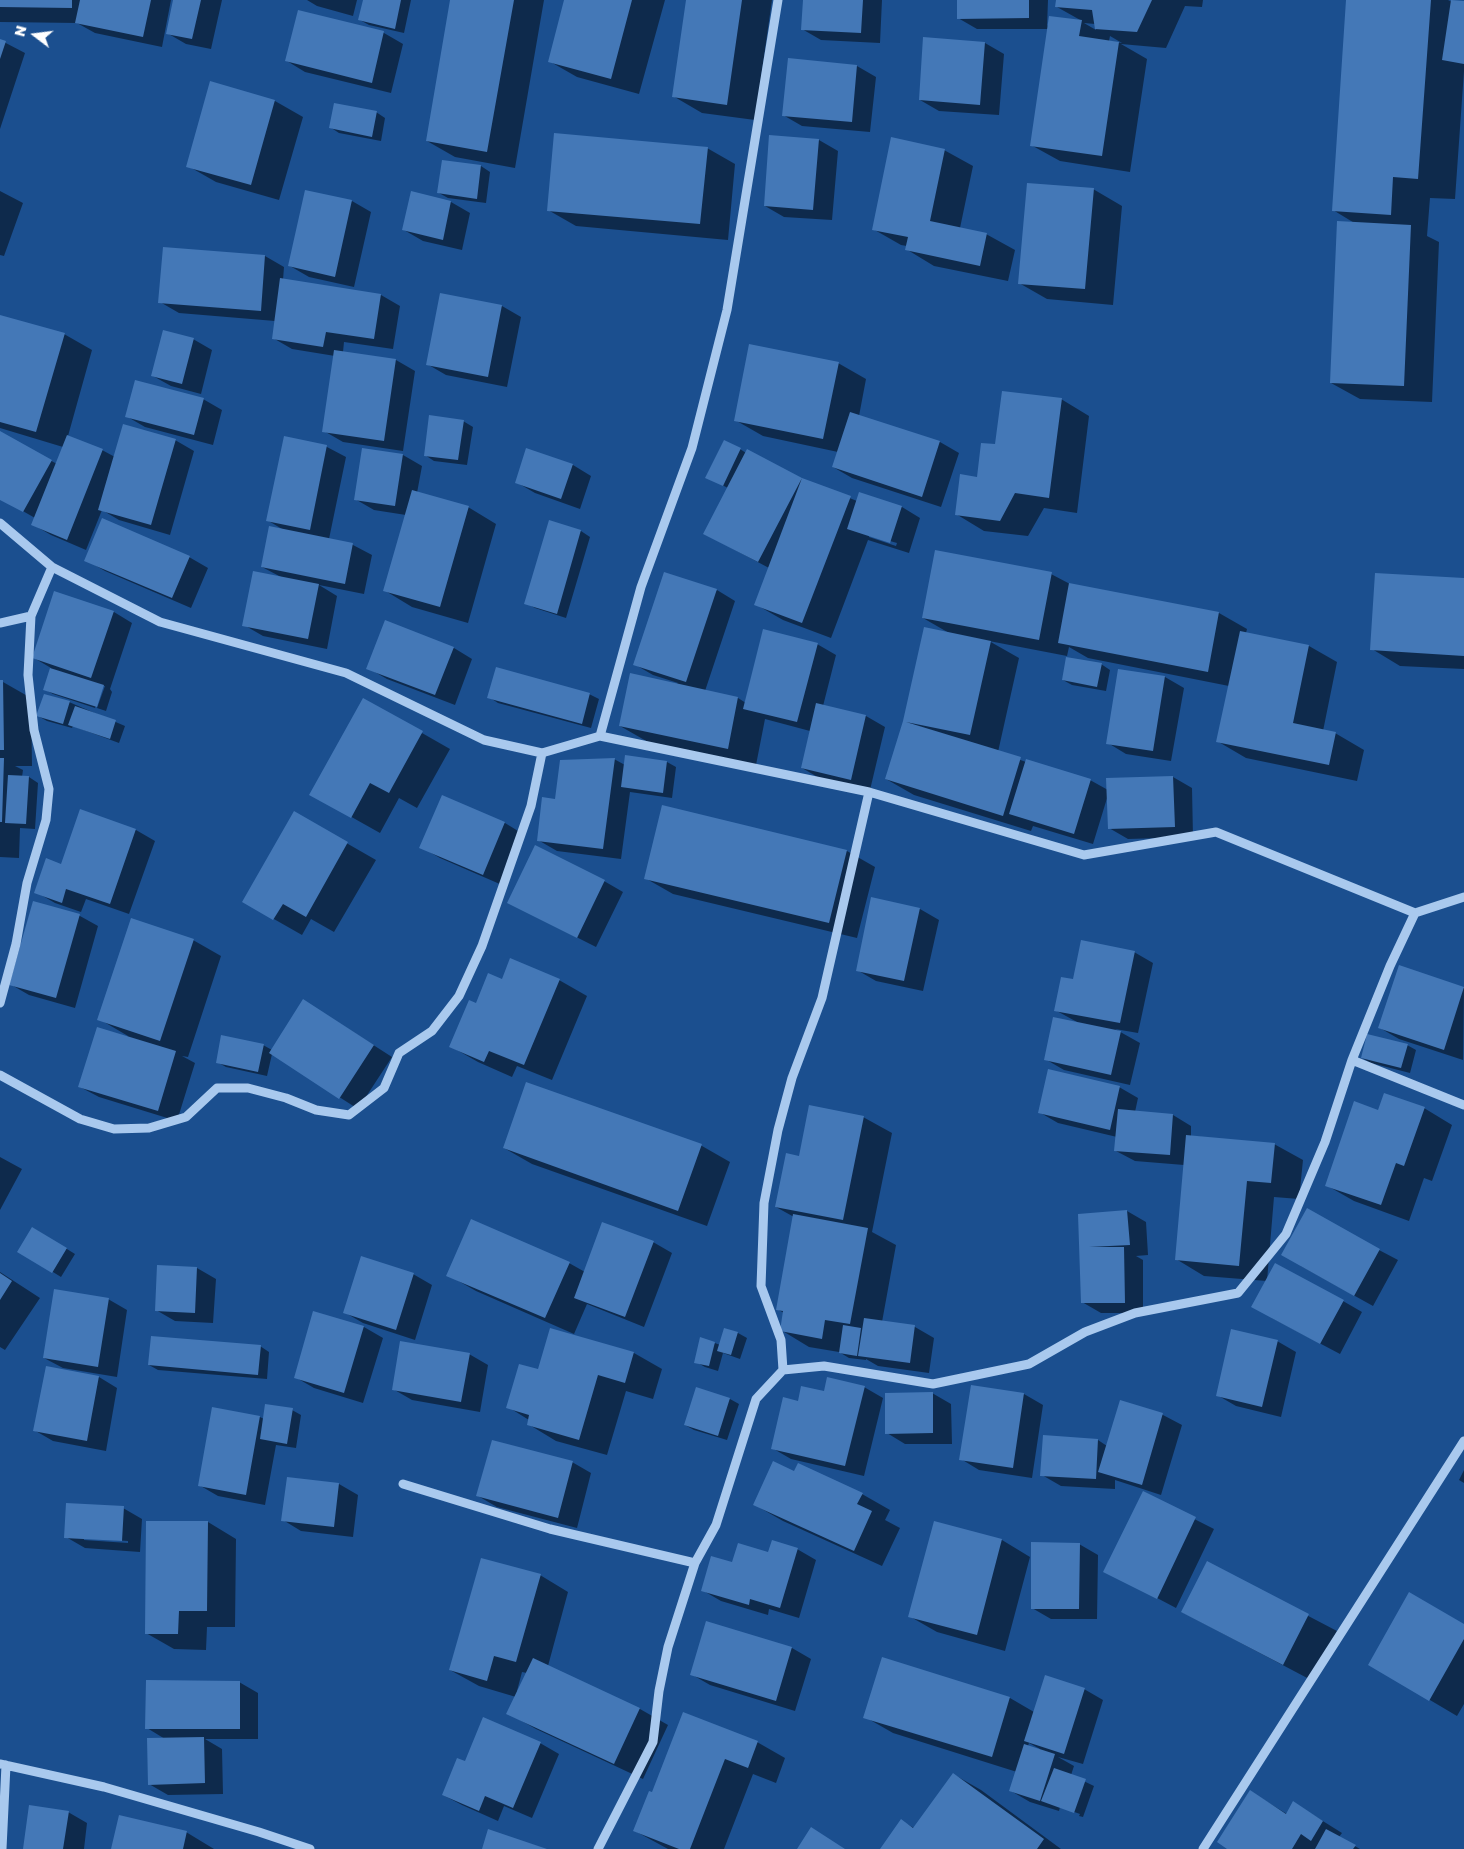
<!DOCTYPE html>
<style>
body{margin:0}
#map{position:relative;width:1464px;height:1849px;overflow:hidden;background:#1b4f8f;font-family:"Golos Text",sans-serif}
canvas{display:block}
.north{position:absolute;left:10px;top:10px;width:50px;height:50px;-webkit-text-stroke:4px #1b4f8f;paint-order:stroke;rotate:285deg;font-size:14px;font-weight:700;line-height:20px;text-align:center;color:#fff}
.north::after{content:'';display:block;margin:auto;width:18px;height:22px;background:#fff;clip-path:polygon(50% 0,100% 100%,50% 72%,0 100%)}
</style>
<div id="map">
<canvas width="1464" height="1849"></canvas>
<div class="north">N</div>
</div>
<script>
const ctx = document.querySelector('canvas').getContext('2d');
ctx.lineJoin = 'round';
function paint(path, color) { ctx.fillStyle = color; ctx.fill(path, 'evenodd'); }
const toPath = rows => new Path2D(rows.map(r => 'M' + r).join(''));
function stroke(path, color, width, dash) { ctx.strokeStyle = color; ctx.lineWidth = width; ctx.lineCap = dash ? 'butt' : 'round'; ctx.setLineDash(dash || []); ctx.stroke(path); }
paint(toPath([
 [0,0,171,0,162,47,95,33,77,23,0,22],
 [174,0,222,0,211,49,186,44,167,33],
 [307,0,357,0,353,16,317,6],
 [364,0,411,0,404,33,369,25,360,20],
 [451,0,544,0,515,168,455,157,427,141],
 [565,0,665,0,639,94,577,77,549,61],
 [687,0,772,0,755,120,702,113,673,96],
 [804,0,882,0,880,43,821,40,802,29],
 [958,0,1048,0,1047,27,1051,17,1082,21,1057,7,1057,0,1203,0,1202,7,1185,6,1166,48,1121,44,1147,59,1130,172,1060,161,1031,145,1049,29,977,29,958,18],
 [1084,23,1095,24,1096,30],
 [1110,36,1122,43,1109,41],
 [1347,0,1448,0,1452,2,1464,2,1464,71,1455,199,1430,198,1427,236,1439,242,1432,402,1360,399,1331,383,1356,224,1333,210],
 [298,12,384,33,403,44,391,93,305,72,287,61],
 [924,39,985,43,1004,54,999,115,939,111,920,100],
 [0,40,25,53,0,129],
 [789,59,857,66,876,77,870,132,802,126,783,115],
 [211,83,275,101,303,117,279,200,216,182,188,166],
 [376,112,385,118,381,141,339,133,330,127],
 [819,140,838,151,832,220,784,217,765,206],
 [707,148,735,164,728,240,576,226,548,210],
 [944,150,973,166,960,228,986,234,1015,250,1008,281,934,266,906,249,907,246,901,245,873,229],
 [443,161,481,166,490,172,486,203,448,198,439,193],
 [1093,189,1122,206,1113,305,1047,299,1019,283],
 [0,191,23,203,4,256,0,255],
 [412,193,451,202,470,213,462,250,423,241,404,230],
 [352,201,371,212,354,287,309,277,290,266],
 [164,249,265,256,284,267,283,280,381,295,400,306,393,349,344,342,343,352,396,360,415,371,403,451,343,442,324,431,335,356,292,349,273,338,275,321,179,313,160,302],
 [502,306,521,317,507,387,446,375,427,364],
 [0,314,0,316,64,334,92,350,68,436,102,450,115,457,175,440,194,451,170,535,119,520,102,510,86,550,51,535,32,524,35,518,0,498,0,433,57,464,63,447,0,428],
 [193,339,212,350,201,394,171,386,153,376],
 [838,363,866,379,859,416,940,442,959,453,941,507,852,478,833,467,838,452,763,436,735,420],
 [203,399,222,410,213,445,145,427,126,416],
 [1061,399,1089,416,1077,513,1044,508,1028,536,984,531,956,514,996,446],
 [463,421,473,427,467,465,434,461,425,455],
 [285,437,327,447,346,457,329,539,353,545,372,555,364,594,319,585,337,596,327,649,263,636,244,625,281,577,262,567,282,529,267,520],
 [363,449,403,455,422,466,417,493,468,507,496,524,468,623,412,607,384,590,406,515,374,510,355,499],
 [740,449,746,453,748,451,802,479,857,501,902,507,920,518,909,553,868,540,831,638,783,620,755,604,769,568,705,534,728,488,716,482],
 [869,535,897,543,896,546,869,537],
 [527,450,573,465,591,476,580,509,535,493,516,482],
 [550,522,581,531,590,537,566,618,535,608,526,603],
 [189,557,208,568,191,608,105,571,86,560],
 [1051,574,1070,584,1219,613,1247,629,1246,633,1309,646,1337,662,1323,731,1335,733,1364,750,1357,781,1246,758,1217,741,1229,686,1088,658,1069,647,1067,656,989,641,1019,658,998,752,1026,762,1090,780,1108,790,1173,777,1192,788,1193,837,1128,839,1109,828,1108,795,1093,844,1033,826,1031,831,914,795,886,779,904,721,949,633,923,618],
 [1464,579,1464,669,1400,666,1372,649],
 [717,590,735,601,705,691,738,698,746,703,817,644,836,655,823,706,866,716,885,727,870,790,821,779,802,768,810,731,765,719,756,765,648,742,620,726,678,683,653,675,634,664],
 [55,593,114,612,132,623,110,689,112,692,106,711,97,708,105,686,102,686,95,708,53,694,44,689,51,668,34,658],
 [454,648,472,659,455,705,387,679,368,668],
 [1101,664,1110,670,1106,691,1072,685,1063,680],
 [1119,670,1165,677,1184,688,1171,761,1126,754,1108,743],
 [0,682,3,682,31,698,32,766,15,766,23,770,22,777,29,777,38,783,35,829,20,828,19,858,0,857],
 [589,694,599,699,591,728,498,703,489,697],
 [69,702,125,726,119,743,73,726,72,728,47,721,38,716],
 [422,733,450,749,417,808,399,798,380,833,339,810],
 [626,757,667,762,676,767,672,798,630,792,621,859,557,851,538,840,556,801,614,759,625,765],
 [443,797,505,823,523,834,502,885,440,858,421,847],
 [81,811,136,830,155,841,129,914,86,899,81,912,55,903,36,892,62,865],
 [294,813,376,860,334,932,311,919,302,935,244,902],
 [847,851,875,867,857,938,673,894,645,878],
 [604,881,623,892,596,947,509,903],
 [872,899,920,909,939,920,923,991,876,981,857,970],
 [34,902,80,916,98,926,75,1008,29,995,10,984],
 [193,940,221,956,188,1057,182,1056,195,1063,177,1121,99,1097,80,1087,128,1036,99,1019],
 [1134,952,1153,963,1138,1033,1115,1029,1140,1043,1130,1085,1064,1070,1045,1059,1077,1022,1055,1010,1074,981],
 [1400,967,1464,988,1463,1060,1399,1039,1380,1028],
 [502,980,559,980,587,996,552,1080,517,1066,512,1077,478,1062,450,1046,476,1005],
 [322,1012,392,1057,358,1109,272,1054,267,1076,226,1067,217,1062,263,1045,272,1050],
 [1407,1045,1416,1050,1410,1073,1371,1063,1362,1058],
 [527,1083,702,1146,730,1162,707,1226,532,1164,504,1148],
 [1119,1087,1138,1098,1135,1112,1173,1115,1191,1126,1191,1136,1274,1144,1303,1160,1299,1199,1274,1197,1267,1281,1343,1301,1362,1312,1340,1354,1272,1318,1267,1281,1204,1276,1176,1259,1184,1165,1135,1161,1116,1151,1117,1137,1058,1123,1039,1112],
 [1424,1108,1452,1125,1432,1181,1424,1178,1409,1221,1354,1201,1326,1185,1379,1111],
 [863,1117,892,1133,872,1232,896,1245,882,1322,915,1327,934,1338,929,1373,878,1366,866,1359,866,1360,849,1358,839,1352,809,1347,781,1330,784,1313,777,1309,794,1217,776,1207,800,1157],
 [0,1157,22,1169,0,1210],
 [1127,1211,1146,1222,1148,1255,1136,1256,1143,1260,1143,1313,1101,1313,1082,1302,1080,1215],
 [33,1228,75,1254,61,1277,19,1251],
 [653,1242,672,1253,644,1327,587,1304,574,1334,476,1291,448,1275,569,1263,585,1272],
 [1379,1250,1398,1260,1373,1306,1301,1266],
 [158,1266,197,1268,216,1279,213,1323,175,1321,156,1310],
 [0,1272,40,1298,5,1350,0,1347],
 [413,1274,432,1285,415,1340,363,1323,344,1312],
 [108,1299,127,1310,117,1377,63,1368,44,1358],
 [314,1312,364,1327,383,1338,363,1403,314,1388,295,1377],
 [551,1329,634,1353,662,1369,653,1399,626,1391,607,1455,556,1441,528,1424,529,1420,508,1407,539,1371],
 [725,1329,738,1333,747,1338,740,1359,723,1353,718,1371,705,1367,696,1362,715,1343,720,1345],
 [1277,1341,1296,1352,1281,1417,1236,1406,1217,1395],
 [260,1346,269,1352,267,1379,158,1370,149,1365],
 [469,1354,488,1365,480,1412,412,1400,393,1389],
 [99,1377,117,1388,106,1451,53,1441,34,1430],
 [864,1387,883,1398,864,1476,791,1459,772,1448,799,1402,825,1393],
 [932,1393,951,1404,952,1444,905,1444,887,1433],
 [1024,1394,1043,1405,1032,1478,979,1470,961,1459],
 [730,1399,739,1404,727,1440,694,1430,685,1425],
 [1121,1402,1163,1415,1182,1425,1161,1495,1115,1480,1115,1489,1061,1486,1042,1475,1098,1440,1107,1446],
 [213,1409,260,1417,264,1419,292,1410,301,1415,296,1448,276,1445,265,1505,218,1496,199,1485],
 [572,1462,591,1473,577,1528,497,1507,478,1496],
 [1464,1470,1464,1483,1459,1480],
 [795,1473,862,1494,890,1510,885,1520,900,1528,882,1566,783,1521,755,1505],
 [339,1484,358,1495,353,1537,301,1531,283,1520],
 [1143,1493,1214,1529,1176,1608,1123,1580],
 [123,1508,142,1519,140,1552,85,1548,66,1537],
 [84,1538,128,1541,128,1543,84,1540],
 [208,1522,236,1539,235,1627,207,1627,206,1650,174,1649,146,1633],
 [935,1522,1002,1540,1030,1557,1005,1651,937,1632,909,1616],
 [1079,1544,1098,1555,1097,1619,1051,1619,1032,1608],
 [797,1549,816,1560,799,1618,769,1609,768,1615,721,1601,702,1590,733,1564,769,1553],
 [1207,1563,1337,1631,1311,1680,1182,1612],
 [540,1575,568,1592,548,1666,640,1709,668,1725,643,1779,536,1729,508,1713,516,1697,479,1686,450,1670],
 [522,1672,527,1673,518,1692,517,1691],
 [707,1623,792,1648,811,1659,795,1711,710,1685,691,1674],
 [1464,1625,1464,1704,1457,1716,1369,1664],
 [883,1659,1010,1698,1034,1712,1084,1689,1103,1700,1083,1764,1058,1757,1074,1766,1071,1775,1094,1786,1083,1817,1079,1816,1080,1814,1060,1807,1059,1811,1030,1802,1011,1791,1017,1772,893,1733,865,1717],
 [1029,1743,1040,1749,1039,1750,1028,1746],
 [239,1682,258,1693,258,1739,205,1739,222,1749,223,1794,168,1795,149,1784,165,1739,147,1728],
 [757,1742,785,1758,776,1783,753,1774,724,1849,668,1849,635,1831,653,1794],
 [540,1743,559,1754,532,1818,504,1806,498,1821,462,1805,443,1795,466,1763],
 [953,1774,981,1790,1061,1849,882,1849,902,1821,914,1828],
 [1251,1792,1287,1814,1294,1803,1342,1833,1339,1837,1360,1849,1229,1849],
 [68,1812,87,1823,84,1849,24,1849],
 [186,1832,214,1849,112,1849]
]), '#0007');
paint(toPath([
 [0,0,72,0,72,8,0,7],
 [80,0,151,0,143,37,75,23],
 [173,0,201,0,192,39,166,34],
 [363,0,401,0,395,29,358,20],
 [450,0,514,0,487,152,426,141],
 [564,0,632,0,611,79,548,62],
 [686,0,742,0,727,105,672,97],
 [803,0,863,0,861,33,801,30],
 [957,0,1029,0,1029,18,957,19],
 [1056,0,1152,0,1137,32,1095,29,1092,10,1055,7],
 [1346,0,1431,0,1418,179,1393,177,1391,215,1332,211],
 [1451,0,1464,1,1464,64,1442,60],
 [298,10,384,31,372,83,285,61],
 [1049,16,1082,20,1079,36,1119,42,1102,156,1030,146],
 [923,37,985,42,980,105,919,100],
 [0,39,6,41,0,59],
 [788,58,857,65,852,122,782,116],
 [210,81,275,100,251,185,186,167],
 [334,103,377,111,372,137,329,128],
 [554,133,708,147,700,224,547,211],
 [769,135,819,139,813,210,764,206],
 [891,137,945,149,930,221,987,233,980,266,905,250,908,237,872,230],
 [442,160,481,165,477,199,437,193],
 [1027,183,1094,188,1085,289,1018,284],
 [305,190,352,200,335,277,288,266],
 [411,191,451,201,443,240,402,230],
 [1337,221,1411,225,1404,386,1330,383],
 [163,247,265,255,261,311,158,303],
 [280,278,381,294,374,339,326,332,323,347,272,339],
 [440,293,502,305,488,377,426,365],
 [0,315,65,333,36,432,0,422],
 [163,330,194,338,182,384,151,376],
 [749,344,839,362,823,439,734,421],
 [334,350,396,359,384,441,322,432],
 [135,380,204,398,194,435,125,417],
 [1002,391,1062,398,1049,498,1015,493,1000,521,955,515,960,474,977,477,981,443,995,444],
 [850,412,940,441,922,497,832,467],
 [429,415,464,420,458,460,424,456],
 [123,424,176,439,151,525,98,510],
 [0,431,52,460,23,512,0,500],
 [67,435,103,449,67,540,31,525],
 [284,436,327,445,310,530,266,521],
 [724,440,741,448,723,486,705,478],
 [362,448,403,454,395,506,354,500],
 [526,448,573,464,561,499,515,483],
 [747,449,802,478,851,496,802,623,754,605,802,478,758,562,703,534],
 [412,490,469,506,440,607,383,591],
 [859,492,902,506,890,543,847,529],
 [102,518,190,556,172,598,84,561],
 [549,520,581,530,557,614,524,604],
 [269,526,353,543,345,584,261,567],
 [935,550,1052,572,1039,640,922,618],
 [253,571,319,584,308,639,242,626],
 [664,572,717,589,686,682,633,665],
 [1375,573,1464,578,1464,656,1370,650],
 [1069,583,1219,612,1208,672,1058,643],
 [54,591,114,611,91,678,32,658],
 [385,620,454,647,435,695,366,669],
 [924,627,991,641,970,735,906,722,1021,757,1003,816,885,779,903,721],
 [763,629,818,643,797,722,743,709],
 [1240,631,1309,645,1293,723,1336,732,1329,765,1216,742],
 [1066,657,1102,663,1097,687,1062,680],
 [496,667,590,693,582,724,487,698],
 [50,668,104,685,97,707,43,690],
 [1118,669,1165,676,1153,751,1106,744],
 [630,673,738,697,728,749,619,726],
 [0,680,3,680,4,750,0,750],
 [44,694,70,701,63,724,36,716],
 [363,698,423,731,389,793,370,783,351,818,309,795],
 [816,703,866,715,851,780,801,768],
 [75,706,116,720,110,739,68,725],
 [625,755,667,761,663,793,621,787],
 [0,758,4,758,2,822,0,822],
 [615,758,603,849,537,841,542,797,555,799,560,760],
 [1026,759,1091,779,1074,834,1009,814],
 [8,775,29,776,26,824,5,823],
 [1173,776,1175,827,1108,829,1106,778],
 [442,795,505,822,483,875,419,848],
 [662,805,847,850,829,923,644,879],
 [80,809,136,829,110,904,66,889,62,903,34,893,46,858,61,864],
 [294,811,348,842,306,917,283,904,273,920,242,902],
 [535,845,605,880,577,938,507,903],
 [871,897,920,908,904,981,856,971],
 [33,901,80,914,56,998,9,985],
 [131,918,194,939,160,1041,97,1020],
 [1081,940,1135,951,1120,1023,1054,1011,1061,977,1073,979],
 [510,958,560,979,524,1065,489,1051,484,1062,449,1047,469,1000,476,1003,488,973,502,979],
 [1399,965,1464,987,1444,1050,1378,1028],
 [303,999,374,1045,339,1099,269,1053],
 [1053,1017,1121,1031,1111,1075,1044,1060],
 [97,1027,176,1051,158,1111,78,1087],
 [1367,1034,1408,1044,1401,1068,1361,1058],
 [221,1035,264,1044,258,1072,216,1063],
 [1048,1069,1120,1086,1110,1130,1038,1113],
 [526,1082,702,1144,678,1211,503,1148],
 [1384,1093,1425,1107,1404,1166,1396,1163,1381,1205,1325,1186,1354,1101,1378,1110],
 [809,1105,864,1116,843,1220,775,1207,786,1153,799,1156],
 [1118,1109,1173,1114,1170,1155,1114,1151],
 [1186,1135,1275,1143,1271,1183,1247,1181,1239,1266,1175,1260],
 [1307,1208,1380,1249,1354,1296,1281,1255],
 [1127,1210,1130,1245,1089,1247,1124,1247,1125,1303,1081,1303,1078,1214],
 [793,1214,868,1228,850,1324,825,1320,822,1339,780,1331,783,1311,776,1310],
 [471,1219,570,1262,545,1318,446,1276],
 [602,1222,654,1241,625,1317,574,1298],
 [32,1227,67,1248,52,1273,17,1252],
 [361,1256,414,1273,396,1330,343,1313],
 [1275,1263,1344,1300,1320,1344,1251,1307],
 [157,1265,197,1267,195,1313,155,1311],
 [0,1273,12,1281,0,1300],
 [54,1289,109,1298,98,1367,43,1358],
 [313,1311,364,1326,344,1393,294,1378],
 [864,1318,915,1325,910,1363,858,1356],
 [843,1325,861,1328,857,1356,839,1353],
 [550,1328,634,1352,625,1383,598,1375,579,1440,527,1425,529,1415,506,1408,519,1364,538,1369],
 [724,1328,738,1332,731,1355,717,1351],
 [1231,1329,1278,1340,1262,1407,1216,1396],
 [151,1336,261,1345,258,1375,148,1365],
 [700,1337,715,1342,709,1366,694,1363],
 [400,1341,470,1353,461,1402,392,1390],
 [46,1366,99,1376,87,1441,33,1431],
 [827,1377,865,1386,845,1466,771,1449,783,1397,798,1401,801,1386,824,1391],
 [971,1385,1024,1393,1013,1468,959,1460],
 [696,1387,730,1398,718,1436,684,1425],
 [933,1392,933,1433,885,1434,885,1393],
 [1120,1400,1163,1413,1142,1485,1098,1472],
 [265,1404,293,1408,287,1444,260,1439],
 [212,1407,260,1416,246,1495,198,1486],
 [1043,1435,1098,1439,1096,1479,1040,1476],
 [492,1440,573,1461,558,1518,476,1496],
 [773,1461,794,1471,798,1463,863,1493,857,1504,872,1511,854,1551,753,1505],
 [287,1477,339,1483,334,1527,281,1521],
 [1143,1491,1196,1517,1157,1599,1103,1572],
 [66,1503,124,1506,122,1541,64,1538],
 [146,1521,208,1521,207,1611,179,1611,178,1634,145,1634],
 [934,1521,1002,1539,977,1635,908,1617],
 [772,1540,798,1548,780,1608,750,1599,749,1605,701,1591,711,1556,732,1562,738,1543,768,1552],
 [1031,1542,1080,1543,1079,1609,1031,1609],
 [481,1558,541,1574,516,1662,494,1656,487,1681,449,1670],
 [1207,1561,1309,1614,1283,1665,1181,1612],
 [1409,1592,1464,1624,1464,1639,1429,1701,1368,1665],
 [706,1621,792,1647,776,1701,690,1675],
 [882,1657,1010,1697,992,1757,863,1718],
 [533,1658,640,1708,614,1764,506,1714],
 [1045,1675,1085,1688,1064,1754,1024,1741],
 [146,1680,240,1681,240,1729,145,1729],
 [683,1712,758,1741,748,1768,725,1759,690,1849,679,1849,633,1831,649,1791,652,1792],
 [483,1717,541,1742,513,1808,485,1796,479,1811,442,1795,457,1758,465,1761],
 [204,1737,205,1783,148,1785,147,1738],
 [1024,1744,1055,1754,1040,1801,1009,1791],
 [1054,1768,1086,1779,1074,1813,1041,1801],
 [953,1773,1044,1839,1037,1849,880,1849,901,1819,913,1828],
 [1250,1790,1286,1814,1293,1801,1323,1821,1311,1841,1301,1834,1292,1849,1227,1849,1217,1842],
 [29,1805,69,1811,63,1849,23,1849],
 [119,1815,187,1831,183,1849,111,1849],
 [811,1827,845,1849,797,1849],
 [488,1829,547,1849,482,1849],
 [1326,1829,1356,1845,1353,1849,1315,1849]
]), '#4478b7');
stroke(toPath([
 [0,523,52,567,160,622,346,673,484,740,542,753,600,736,869,792,1084,855,1216,832,1415,913,1464,897],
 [0,623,31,616],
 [600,736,641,587,692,448,727,310,778,0],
 [0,1003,16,944,27,883,46,820,49,789,34,730,28,675,31,616,52,567],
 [1352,1060,1464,1105],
 [0,1075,80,1119,114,1129,149,1128,186,1117,217,1088,248,1088,286,1098,316,1110,349,1115,384,1088,399,1053,432,1031,459,996,482,946,531,806,542,753],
 [783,1370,781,1340,761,1286,764,1203,778,1130,792,1078,822,998,869,792],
 [403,1484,550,1529,695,1563],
 [0,1764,104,1787,259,1832,310,1849],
 [2,1849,6,1765],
 [598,1849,653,1742,659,1691,668,1647,695,1563,716,1525,756,1399,783,1370,824,1366,933,1384,1029,1364,1085,1332,1135,1313,1238,1293,1286,1234,1325,1142,1352,1060,1390,966,1415,913],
 [1203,1849,1464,1441]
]), '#a9c9ee', 9);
</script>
